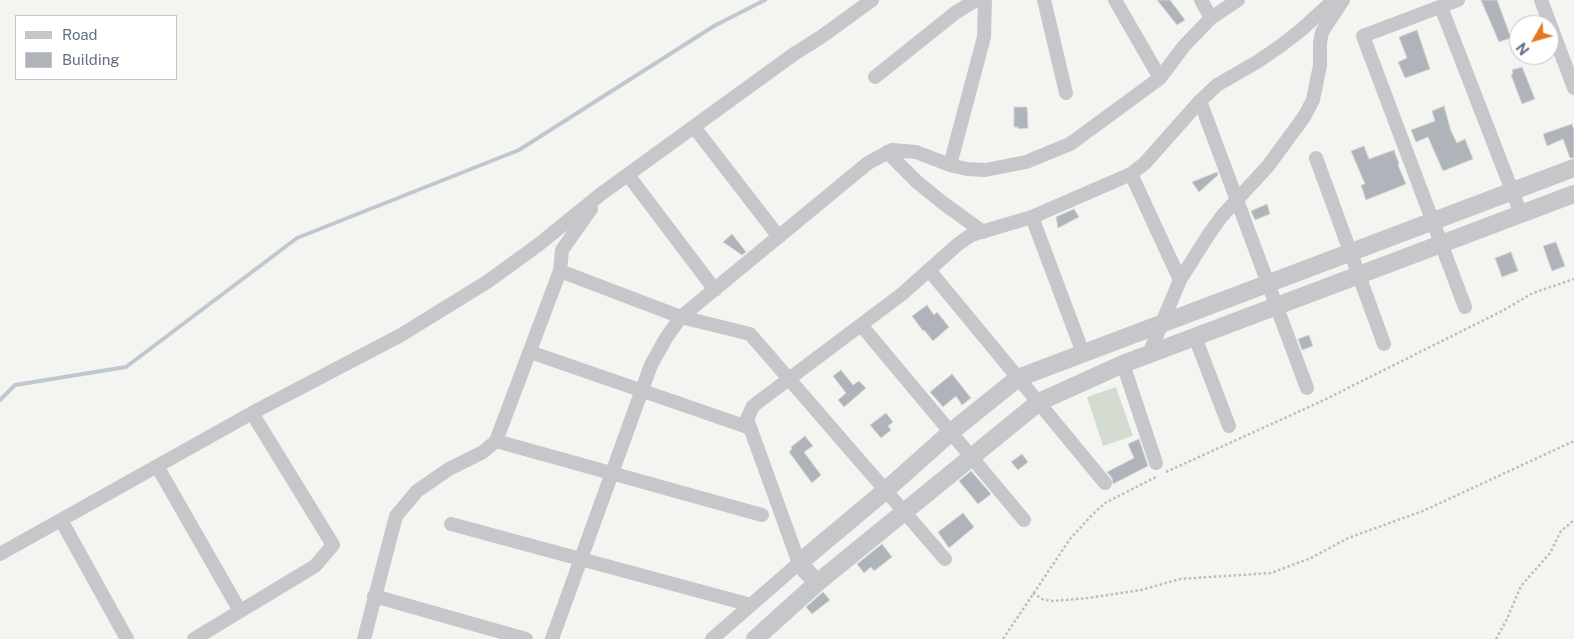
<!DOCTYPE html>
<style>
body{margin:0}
#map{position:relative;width:1574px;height:639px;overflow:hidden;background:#f4f5f1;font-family:"Public Sans",sans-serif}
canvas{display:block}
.legend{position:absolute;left:15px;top:15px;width:162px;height:65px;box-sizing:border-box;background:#fff;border:1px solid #c1c5cd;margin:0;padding:6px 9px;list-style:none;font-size:15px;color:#636e82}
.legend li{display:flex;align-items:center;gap:10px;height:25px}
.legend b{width:25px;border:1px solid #c1c5cd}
.north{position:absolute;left:1509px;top:15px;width:50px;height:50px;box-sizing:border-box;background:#fff;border:1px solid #c1c5cd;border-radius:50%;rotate:232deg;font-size:14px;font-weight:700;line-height:20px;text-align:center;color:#636e82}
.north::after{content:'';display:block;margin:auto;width:18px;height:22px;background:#e57721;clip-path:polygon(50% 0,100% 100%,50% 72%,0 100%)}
</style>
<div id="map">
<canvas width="1574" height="639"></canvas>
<ul class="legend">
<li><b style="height:6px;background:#c5c7cb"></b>Road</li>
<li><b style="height:14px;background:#afb4ba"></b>Building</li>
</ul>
<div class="north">N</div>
</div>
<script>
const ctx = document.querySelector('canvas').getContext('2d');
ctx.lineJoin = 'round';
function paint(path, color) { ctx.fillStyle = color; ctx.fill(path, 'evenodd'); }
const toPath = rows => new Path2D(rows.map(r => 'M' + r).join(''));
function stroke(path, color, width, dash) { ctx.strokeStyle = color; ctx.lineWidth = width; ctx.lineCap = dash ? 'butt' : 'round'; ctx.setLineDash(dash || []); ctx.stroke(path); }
paint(toPath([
 [1116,387,1133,436,1103,446,1087,397]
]), '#d4dcd2');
stroke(toPath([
 [0,400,15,385,126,367,297,238,519,150,714,26,765,0]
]), '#c0c8cf', 4);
const building = toPath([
 [1157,0,1170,0,1185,20,1177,25,1157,0],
 [1481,0,1497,0,1511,38,1499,42,1481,0],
 [1417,30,1430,69,1405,78,1398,62,1407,58,1399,37,1417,30],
 [1522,67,1535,99,1522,104,1511,75,1513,74,1512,70,1522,67],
 [1444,106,1451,131,1457,143,1465,139,1473,159,1443,171,1428,137,1416,142,1411,130,1435,121,1432,111,1444,106],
 [1014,107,1027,107,1028,128,1018,129,1018,127,1014,127,1014,107],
 [1572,124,1574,130,1574,158,1570,158,1563,139,1547,146,1543,134,1572,124],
 [1364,146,1369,159,1394,150,1399,164,1398,165,1406,184,1366,200,1361,185,1365,184,1351,151,1364,146],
 [1217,172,1218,175,1199,192,1192,182,1217,172],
 [1267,204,1270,214,1255,220,1251,211,1267,204],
 [1074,209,1079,217,1058,228,1056,217,1074,209],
 [732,234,746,252,742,255,723,242,732,234],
 [1556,242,1565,266,1552,271,1543,246,1556,242],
 [1511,252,1518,271,1502,277,1495,258,1511,252],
 [927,305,934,315,937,312,949,327,933,341,924,330,923,331,912,316,927,305],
 [1309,335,1313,346,1302,350,1298,339,1309,335],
 [841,370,853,385,859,381,866,388,844,407,838,400,846,393,833,376,841,370],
 [952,374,971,398,962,405,956,396,943,407,930,392,952,374],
 [886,413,893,422,888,426,891,430,881,438,870,425,886,413],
 [805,436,813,446,804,452,821,475,812,483,789,452,792,449,791,447,805,436],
 [1139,439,1148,466,1113,484,1112,478,1107,472,1134,458,1128,444,1139,439],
 [1022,454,1028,462,1018,470,1011,462,1022,454],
 [971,471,991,494,978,504,959,481,971,471],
 [963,513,974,527,949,548,938,532,963,513],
 [882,544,892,557,874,571,871,567,864,573,857,564,882,544],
 [823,592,830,600,812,614,806,607,823,592]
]);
paint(building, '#afb4ba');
stroke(building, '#d6d6d4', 1);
stroke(toPath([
 [1166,472,1322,401,1502,311,1533,293,1574,279],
 [1033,593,1042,599,1053,601,1088,598,1141,590,1180,579,1271,573,1311,558,1348,538,1423,511,1574,441],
 [1003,639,1070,539,1092,515,1105,503,1156,477],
 [1496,639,1506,621,1521,586,1550,553,1561,531,1574,520]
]), '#bcbdc0', 2.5, [2.5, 2.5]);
stroke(toPath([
 [1044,0,1066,93],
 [1115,0,1160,78],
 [1201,0,1211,18],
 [1458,0,1363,36,1465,307],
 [1541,0,1574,88],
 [1441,7,1521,214],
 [875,77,955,13,976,0],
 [1200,101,1307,388],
 [694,127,779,237],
 [887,152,916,181,943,203,983,232],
 [1316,158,1384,344],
 [950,165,984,37,985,0],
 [1131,174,1180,280],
 [628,175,715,290],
 [1032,217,1083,353],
 [929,270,1105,483],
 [560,271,681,317,750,334,945,559],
 [861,325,1024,520],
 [1195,337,1229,426],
 [530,352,750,428],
 [1149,354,1180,280,1209,234,1222,216,1268,166,1304,117,1313,100,1320,65,1320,43,1322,32,1343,0],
 [1123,364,1156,463],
 [496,441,762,515],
 [157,466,240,611],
 [61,520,127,639],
 [451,524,751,605],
 [0,554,252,413,401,335,487,282,538,245,601,194,794,54,821,37,872,0],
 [374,596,526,639],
 [194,639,315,566,333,545,252,413],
 [364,639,396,516,417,491,449,469,483,452,496,441,560,271,562,250,591,209],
 [552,639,651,365,666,338,681,317,868,163,892,150,916,152,950,165,967,169,985,170,1026,162,1070,144,1160,78,1184,46,1211,18,1238,0],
 [712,639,799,563,747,419,753,406,902,294,957,245,971,235,1032,217,1131,174,1145,163,1200,101,1217,85,1257,62,1279,47,1301,30,1334,0]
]), '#c5c7cb', 14);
stroke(toPath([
 [1574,168,1018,378,951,432,886,490,799,563,817,583,1039,402,1123,364,1574,194],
 [755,639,817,583]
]), '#c5c7cb', 18);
</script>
